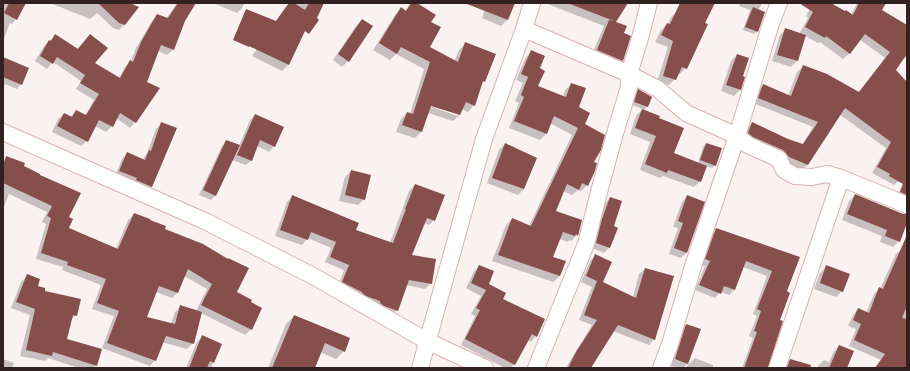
<!DOCTYPE html>
<style>
body{margin:0}
#map{position:relative;width:910px;height:371px;overflow:hidden;background:#faf1f1;font-family:"Roboto Condensed",sans-serif}
canvas{display:block}
.frame{position:absolute;inset:0;border:4px solid #312221;pointer-events:none}
</style>
<div id="map">
<canvas width="910" height="371"></canvas>
<div class="frame"></div>
</div>
<script>
const ctx = document.querySelector('canvas').getContext('2d');
ctx.lineJoin = 'round';
function paint(path, color) { ctx.fillStyle = color; ctx.fill(path, 'evenodd'); }
const toPath = rows => new Path2D(rows.map(r => 'M' + r).join(''));
function stroke(path, color, width, dash) { ctx.strokeStyle = color; ctx.lineWidth = width; ctx.lineCap = dash ? 'butt' : 'round'; ctx.setLineDash(dash || []); ctx.stroke(path); }
paint(toPath([
 [3,3,25,3,16,19,12,24,10,23,3,41],
 [50,3,130,3,130,4,138,7,124,25,119,30,113,28,97,13,90,19],
 [177,3,195,3,184,21,173,50,167,55,158,51,146,83,158,88,135,122,130,128,116,118,112,126,106,132,95,126,87,141,81,146,52,132,58,119,64,114,70,117,76,111,85,116,94,100,76,89,81,81,53,62,47,69,35,61,44,46,55,36,77,49,90,35,94,64,119,78,125,67,131,61,136,48,152,21,157,15,166,19],
 [213,3,244,3,242,8,237,13],
 [289,3,314,3,288,65,282,71,252,56,285,8],
 [412,3,415,3,430,22,429,48,454,62,459,50,466,43,484,81,481,85,474,105,468,112,462,109,460,115,453,121,428,113,421,132,415,138,396,132,401,119,407,113,410,114,424,69,396,54,390,60,373,50,395,15,401,9,405,11],
 [427,103,458,113,458,116,426,105],
 [487,3,513,3,507,20,501,26,482,18],
 [545,3,627,3,614,22,623,34,622,61,616,67,591,57,604,26],
 [693,3,714,3,703,23,686,68,680,74,678,73,675,79,669,85,657,82,668,47,655,42,661,30,667,24,668,24,671,17,677,11],
 [740,3,762,3,761,6,758,10,757,31,754,34,743,30,750,10,739,6],
 [813,3,828,3,851,15,857,3,885,3,881,10,907,31,907,59,903,57,894,70,907,83,907,167,900,180,894,185,872,173,886,148,839,114,808,164,802,170,783,163,743,139,747,129,752,123,787,140,802,145,813,127,753,103,757,91,763,85,788,96,797,72,803,67,858,93,885,58,859,39,849,54,843,59,820,42,818,43,805,36,797,61,791,67,772,61,780,35,786,29,799,34,808,18,806,16],
 [362,20,348,61,342,67,333,60,356,26],
 [532,51,539,69,537,87,563,97,565,90,572,84,593,162,587,185,581,191,578,190,572,195,563,191,555,211,577,235,571,241,569,240,568,242,559,239,552,258,565,262,560,276,553,282,492,261,506,225,512,219,529,226,572,135,550,123,546,134,540,140,509,128,519,103,515,101,523,83,516,80,526,57],
 [737,55,742,77,744,78,740,90,734,96,721,91,731,61],
 [3,59,21,84,17,89,5,84,3,88],
 [638,91,647,107,643,111,658,119,673,154,698,163,703,147,706,144,715,165,712,168,706,166,700,181,694,187,663,176,660,178,640,170,650,142,630,134,636,116,643,109,632,105,636,93],
 [255,115,274,146,269,152,257,146,252,160,246,165,232,160,215,196,211,200,199,195,222,146,227,141,239,146,250,120],
 [162,123,176,129,151,187,146,192,115,176,122,159,127,153,143,160,144,157,147,153,156,129],
 [505,144,524,189,518,195,487,183,499,150],
 [7,158,23,167,68,218,68,228,116,249,128,220,134,214,164,229,236,293,251,329,245,335,201,313,193,343,187,349,162,342,155,360,150,366,102,348,114,316,92,309,101,285,62,270,63,267,36,259,46,224,42,222,47,212,9,194,3,209,3,161],
 [184,276,207,289,196,311,180,307,175,312,171,324,146,317,156,292,172,298,177,293],
 [351,171,364,199,358,205,339,201,345,177],
 [907,181,907,199,898,195,903,183],
 [415,185,434,220,429,225,424,223,411,256,431,283,425,289,406,285,397,310,392,315,338,287,344,270,325,262,331,248,308,238,302,245,275,236,287,202,292,197,354,231,390,243,409,191],
 [855,195,903,215,907,215,907,221,899,241,893,247,880,242,882,236,842,220,849,201],
 [687,196,686,253,681,258,669,254,678,228,673,227,682,202],
 [610,198,613,227,617,229,609,248,604,253,592,248,597,225,605,203],
 [716,230,799,258,786,292,767,368,742,368,753,338,749,336,757,316,753,314,767,276,743,267,734,290,729,295,720,292,715,298,695,290,705,266,701,265,711,235],
 [902,249,907,251,907,368,875,368,881,360,849,346,856,329,848,326,853,315,858,309,866,313,874,294,879,289,880,289,896,254],
 [596,255,602,282,633,297,639,274,645,269,654,339,649,345,613,331,590,368,566,368,571,359,592,325,579,320,592,287,581,282,590,261],
 [479,266,488,284,536,336,531,342,527,340,514,364,511,368,505,368,461,345,475,316,471,314,481,296,466,288,474,271],
 [826,267,842,291,836,297,814,289,820,273],
 [27,276,43,292,76,315,70,321,66,339,96,365,93,368,79,368,48,358,45,361,20,356,30,315,11,308,21,282],
 [294,316,344,351,336,359,320,352,314,368,268,368,286,324],
 [686,325,688,363,683,368,678,368,669,365,680,331],
 [203,336,221,345,211,368,186,368,197,342],
 [839,346,846,368,818,368,818,366,824,360,829,362,834,351],
 [695,358,713,365,713,368,686,368,687,366],
 [3,359,14,363,12,368,3,368],
 [790,360,816,368,784,368,785,365]
]), '#0003');
paint(toPath([
 [9,3,26,3,17,20,4,13],
 [98,3,130,3,139,7,125,25,119,23],
 [178,3,196,3,185,21,174,50,161,45,147,82,160,88,136,123,120,113,113,127,99,120,88,142,57,126,64,113,72,117,76,110,86,115,99,94,80,83,85,75,57,57,53,64,40,56,49,40,51,41,55,34,78,49,90,34,108,48,95,63,120,78,130,60,133,62,141,42,157,14,168,18],
 [289,3,294,3,305,10,309,3,324,3,317,18,319,20,309,34,305,31,289,65,249,46,249,47,233,40,246,9,276,21],
 [411,3,417,3,436,15,431,22,441,27,430,47,458,62,465,42,496,54,485,82,483,81,475,106,466,102,460,115,431,106,422,132,402,125,407,112,413,114,430,62,401,47,397,54,379,43,401,7,406,11],
 [467,3,515,3,508,20,467,4],
 [570,3,628,3,616,22,627,26,624,33,631,36,623,61,597,50,609,20,614,21,570,4],
 [680,3,715,3,705,23,708,24,687,69,682,67,676,80,663,76,673,41,661,35,667,23,670,24],
 [799,3,831,3,845,11,846,10,853,15,859,3,886,3,882,10,907,25,907,54,896,70,907,82,907,195,900,192,903,184,889,176,890,174,877,167,891,142,845,108,808,165,789,157,783,150,753,137,748,133,752,122,788,139,803,144,818,122,758,98,763,84,791,96,803,65,827,74,859,92,890,52,865,34,850,54,826,36,825,38,805,27,813,12],
 [753,7,765,12,758,32,745,27],
 [362,19,373,26,349,62,338,54],
 [785,28,806,35,798,61,777,55],
 [531,50,545,56,540,68,545,71,538,86,566,97,571,83,586,88,579,107,590,113,585,124,605,135,601,150,594,162,597,163,595,171,588,186,582,183,579,190,567,184,556,211,582,220,578,236,576,234,575,236,563,232,553,257,566,261,560,276,498,255,512,218,531,226,578,128,554,116,547,134,514,121,524,97,521,95,528,77,521,74],
 [737,54,749,58,743,76,745,77,741,90,726,85],
 [3,57,29,68,22,85,3,77],
 [638,89,652,97,648,107,634,102],
 [642,109,660,116,659,118,684,128,674,153,707,166,701,182,668,170,667,173,645,164,656,136,635,128],
 [255,114,284,127,275,147,260,140,252,161,237,155],
 [161,122,177,128,152,187,136,180,137,178,119,171,127,152,145,160,149,150,151,151],
 [226,140,240,145,216,196,203,190],
 [505,143,537,158,524,189,492,178],
 [706,143,722,148,716,166,700,160],
 [6,156,25,163,24,166,40,174,40,175,81,193,69,217,73,219,69,228,118,249,134,213,150,219,150,220,166,226,165,229,203,244,228,259,228,258,249,268,237,292,252,300,251,302,262,308,252,330,201,305,212,284,188,269,178,293,159,286,147,317,175,324,180,305,202,312,194,344,166,336,156,361,107,343,119,311,97,303,106,279,67,265,68,262,41,253,51,218,47,216,52,206,3,183,3,166],
 [351,170,371,175,365,200,345,195],
 [415,184,445,195,435,221,427,218,412,255,436,259,432,284,409,280,398,311,384,306,380,303,380,301,366,296,362,293,362,292,342,282,349,265,330,257,336,242,311,232,308,240,280,230,292,195,359,223,356,230,393,243,406,209,405,209],
 [855,194,903,214,907,214,907,223,900,242,885,236,887,230,847,214],
 [687,195,705,202,687,253,674,248,683,223,678,221],
 [610,197,622,201,614,226,618,228,610,248,596,243,602,219],
 [716,228,800,257,787,291,790,293,780,320,783,321,768,368,744,368,757,332,754,331,761,311,757,309,772,271,746,261,735,290,724,286,721,294,699,285,710,261,705,259],
 [907,235,907,306,902,318,907,319,907,368,875,368,885,354,854,340,861,324,853,320,858,308,869,313,879,287,883,289],
 [595,254,612,262,603,282,636,298,645,268,674,276,655,340,618,325,591,368,568,368,576,352,597,320,584,315,597,281,586,276],
 [479,265,494,271,489,284,506,293,503,299,545,319,537,337,532,334,515,365,465,339,480,310,476,308,486,290,471,283],
 [826,265,850,274,843,292,820,283],
 [27,274,40,279,38,286,45,288,45,291,81,299,77,316,73,315,67,339,102,349,97,366,53,352,52,356,26,350,35,309,16,302],
 [294,315,350,338,345,352,325,343,315,368,272,368],
 [686,324,701,329,688,364,675,359],
 [202,335,222,344,214,363,210,361,207,368,189,368],
 [839,345,854,351,847,368,829,368],
 [790,359,811,365,810,368,787,368]
]), '#864f4c');
const street = toPath([
 [524,29,629,74,658,89,686,113,737,136,748,145,779,159,784,170,795,176,812,177,827,174,841,178,907,205],
 [3,132,130,188,207,222,313,276,427,341,485,368],
 [420,368,484,139,524,29,532,3],
 [536,368,586,244,599,192,614,137,629,87,629,74,640,38,649,3],
 [661,368,670,344,694,263,737,136,771,23,779,3],
 [777,368,841,178]
]);
stroke(street, '#d8b2af', 18);
stroke(street, '#fff', 16);
</script>
